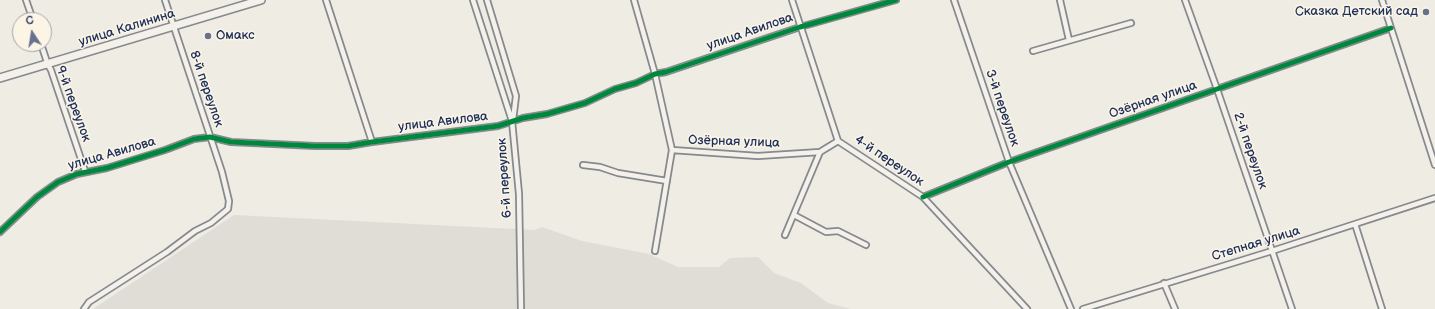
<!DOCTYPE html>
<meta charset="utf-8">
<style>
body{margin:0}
#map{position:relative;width:1435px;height:309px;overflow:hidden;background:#efece4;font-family:"Balsamiq Sans",sans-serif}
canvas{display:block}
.north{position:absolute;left:12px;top:12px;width:40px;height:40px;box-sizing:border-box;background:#fcf5e5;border:1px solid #a2a6af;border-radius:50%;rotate:348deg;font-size:11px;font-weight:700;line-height:16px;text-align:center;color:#1b2f5e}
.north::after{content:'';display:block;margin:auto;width:14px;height:18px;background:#65718d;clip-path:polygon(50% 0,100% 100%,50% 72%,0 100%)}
</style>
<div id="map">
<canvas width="1435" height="309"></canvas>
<div class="north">С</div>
</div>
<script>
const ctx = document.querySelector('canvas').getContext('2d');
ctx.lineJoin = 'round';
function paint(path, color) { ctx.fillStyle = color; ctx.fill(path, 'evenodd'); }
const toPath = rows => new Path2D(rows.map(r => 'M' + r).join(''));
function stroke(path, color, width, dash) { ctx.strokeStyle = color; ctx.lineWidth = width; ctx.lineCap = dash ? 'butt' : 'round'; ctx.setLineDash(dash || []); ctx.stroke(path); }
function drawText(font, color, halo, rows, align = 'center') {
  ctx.font = font + ' "Balsamiq Sans",sans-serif'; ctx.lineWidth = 3; ctx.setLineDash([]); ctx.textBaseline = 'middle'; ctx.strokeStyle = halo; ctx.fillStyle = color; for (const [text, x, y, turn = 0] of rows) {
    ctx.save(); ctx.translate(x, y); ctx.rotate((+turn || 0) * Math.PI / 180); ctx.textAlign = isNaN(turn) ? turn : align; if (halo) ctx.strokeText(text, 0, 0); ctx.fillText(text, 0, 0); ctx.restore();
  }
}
paint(toPath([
 [234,215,535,230,542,227,582,241,649,254,678,267,719,267,730,258,758,257,774,273,801,283,828,303,851,309,93,309]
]), '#e0ddd7');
const street = toPath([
 [26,0,33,20],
 [326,0,372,142],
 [473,0,512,121,519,194,521,309],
 [487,0,516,96,513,120],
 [634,0,655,74,672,150,655,251],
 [792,0,838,141,923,197,1027,309],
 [954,0,1009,162,1071,309],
 [1060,0,1069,40],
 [1185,0,1217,89,1292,309],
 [1382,0,1435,165],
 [41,44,48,65,51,70,85,171],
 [1033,51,1131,23],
 [672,150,758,156,820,152],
 [583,165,600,167,618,173,667,181],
 [923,197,1009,162,1391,28],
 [794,215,826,232,838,231,866,245],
 [1355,224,1382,309],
 [0,232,37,197,58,182,77,174,107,168,165,150,194,139,210,137,231,142,315,146,348,146,372,142,498,126,523,118,547,114,585,103,615,89,636,83,655,74,666,72,800,27,896,0],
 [785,235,820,152,838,141],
 [1164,283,1175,309],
 [84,309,89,302,167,252,195,231,211,223,228,209,229,201,222,172,165,0],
 [1083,309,1272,251,1435,198]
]);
const secondary = toPath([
 [0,78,261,0]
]);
stroke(street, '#86898e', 8);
stroke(secondary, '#86898e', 10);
stroke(street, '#f4f1eb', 4.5);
stroke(secondary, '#f4f1eb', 7);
stroke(toPath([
 [923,197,1009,162,1391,28],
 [0,232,37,197,58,182,77,174,107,168,165,150,194,139,210,137,231,142,315,146,348,146,372,142,498,126,523,118,547,114,585,103,615,89,636,83,655,74,666,72,800,27,896,0]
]), '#00873e', 5);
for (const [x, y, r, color] of [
 [1426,12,4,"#65718d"],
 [208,36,4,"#65718d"]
]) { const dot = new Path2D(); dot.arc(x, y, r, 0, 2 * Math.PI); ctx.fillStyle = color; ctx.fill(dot); stroke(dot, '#fcf5e5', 1.5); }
drawText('13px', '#1b2f5e', '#fcf5e5', [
 ["Сказка Детский сад",1418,12],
 ["Омакс",216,36,"left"]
], 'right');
drawText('13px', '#1b2f5e', '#fcf5e5', [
 ["улица Калинина",127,28,-17],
 ["улица Авилова",750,32,-19],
 ["8-й переулок",206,89,71],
 ["Озёрная улица",1153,100,-19],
 ["9-й переулок",73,104,70],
 ["3-й переулок",1002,108,71],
 ["улица Авилова",443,122,-7],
 ["Озёрная улица",734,142,2],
 ["2-й переулок",1250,151,71],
 ["улица Авилова",112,154,-16],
 ["4-й переулок",889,161,34],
 ["6-й переулок",505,178,-94],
 ["Степная улица",1256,244,-17]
]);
</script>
